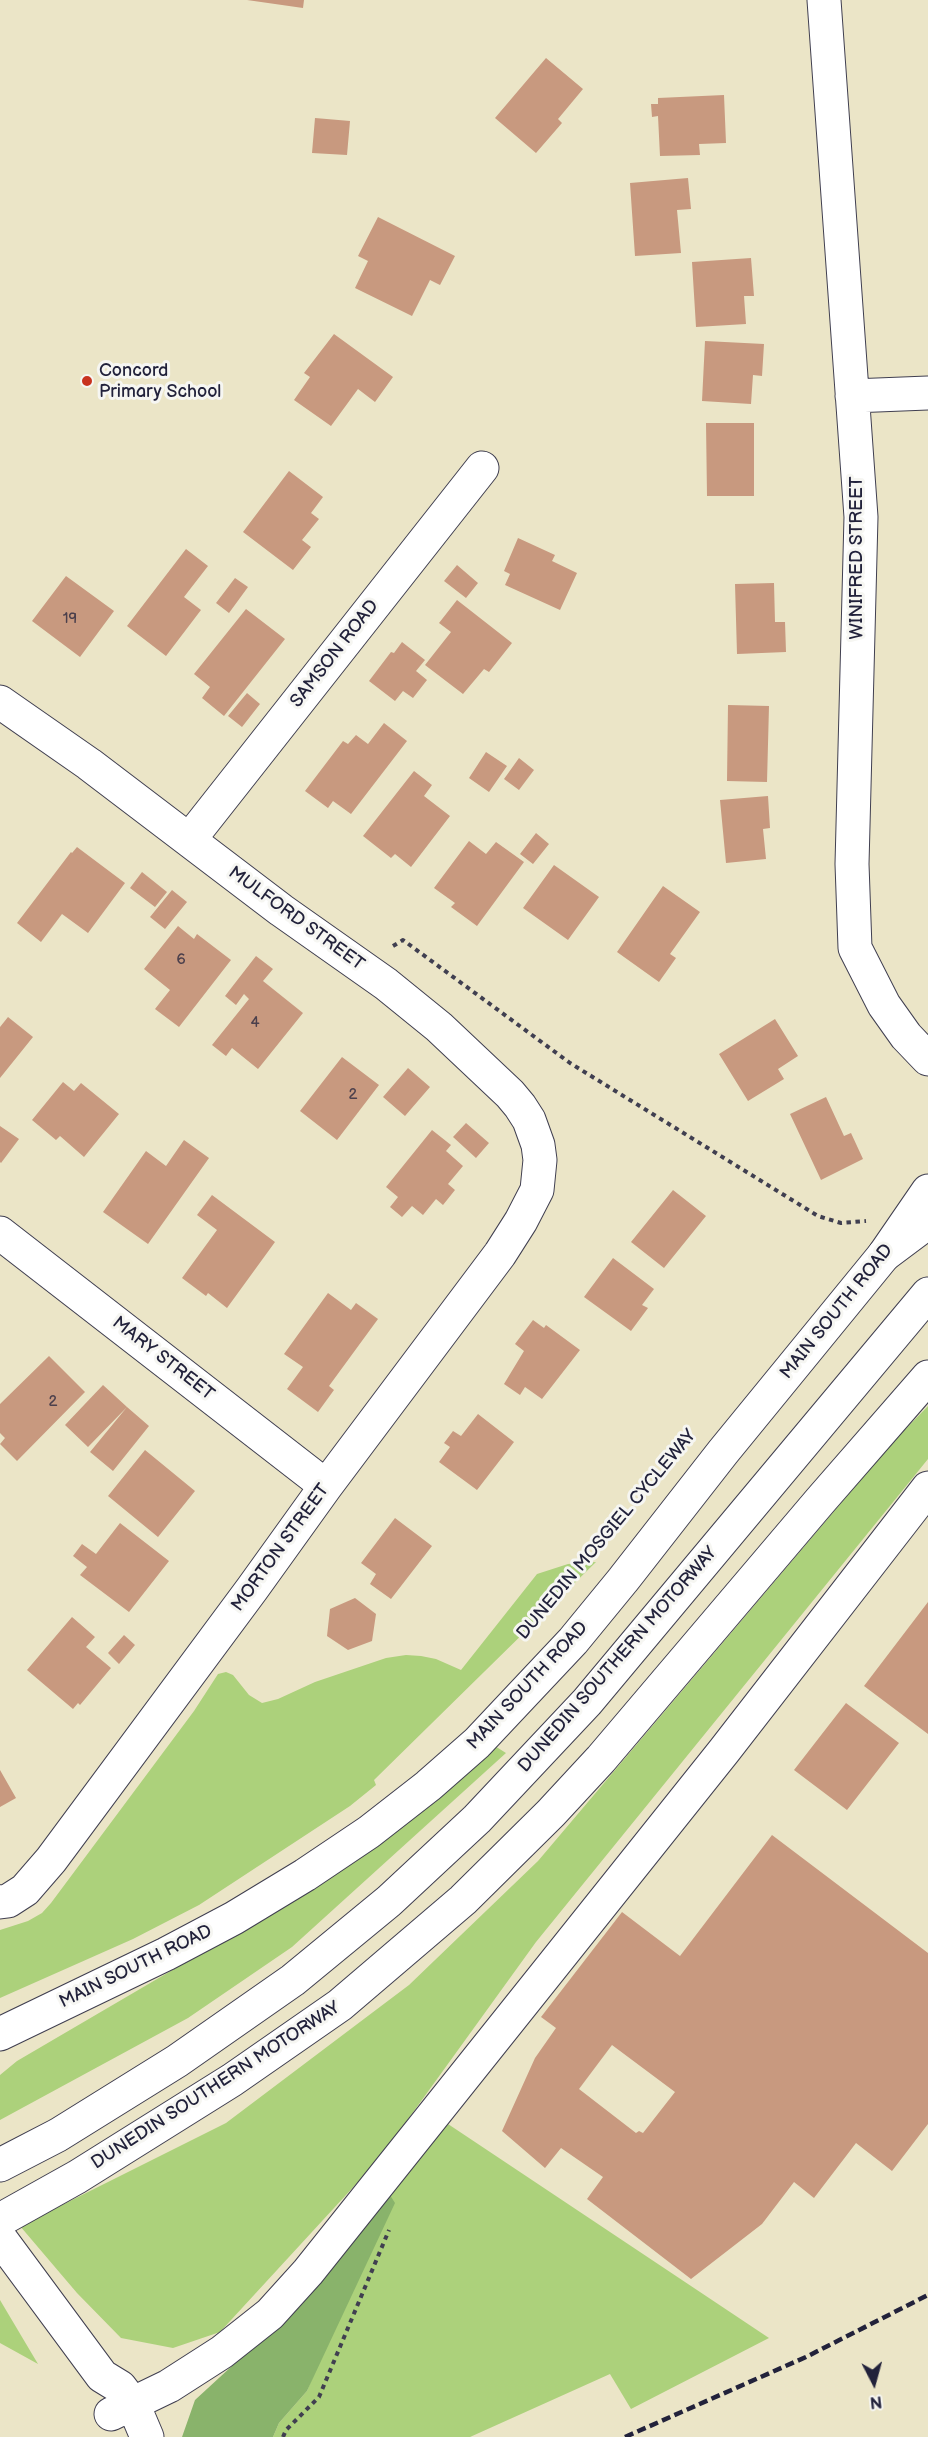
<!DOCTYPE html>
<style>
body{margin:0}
#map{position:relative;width:928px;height:2437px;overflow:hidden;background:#ebe5c7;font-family:"Balsamiq Sans",sans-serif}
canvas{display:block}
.north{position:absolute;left:844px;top:2353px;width:60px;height:60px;-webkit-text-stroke:4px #f6f6f2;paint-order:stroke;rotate:174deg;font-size:16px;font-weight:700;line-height:24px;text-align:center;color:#22223b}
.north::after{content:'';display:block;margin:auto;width:21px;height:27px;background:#22223b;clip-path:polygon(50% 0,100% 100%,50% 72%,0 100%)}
</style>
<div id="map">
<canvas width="928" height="2437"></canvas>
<div class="north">N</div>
</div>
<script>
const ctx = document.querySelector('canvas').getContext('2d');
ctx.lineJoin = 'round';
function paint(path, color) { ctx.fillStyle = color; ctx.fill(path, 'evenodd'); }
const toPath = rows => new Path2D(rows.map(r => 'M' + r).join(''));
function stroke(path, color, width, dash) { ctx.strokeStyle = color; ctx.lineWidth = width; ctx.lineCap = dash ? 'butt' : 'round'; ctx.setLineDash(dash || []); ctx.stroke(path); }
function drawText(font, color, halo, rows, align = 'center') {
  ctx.font = font + ' "Balsamiq Sans",sans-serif'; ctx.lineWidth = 6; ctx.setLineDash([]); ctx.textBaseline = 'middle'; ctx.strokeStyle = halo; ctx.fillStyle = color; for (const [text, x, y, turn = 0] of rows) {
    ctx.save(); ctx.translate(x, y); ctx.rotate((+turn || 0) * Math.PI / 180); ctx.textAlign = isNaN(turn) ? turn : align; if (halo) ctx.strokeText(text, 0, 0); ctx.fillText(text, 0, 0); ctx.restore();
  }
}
paint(toPath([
 [928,1406,928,1459,536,1942,380,2158,220,2332,173,2348,121,2338,77,2293,20,2226,226,2123,409,1985,538,1861,891,1444],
 [596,1562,374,1780,376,1785,350,1806,199,1905,133,1939,0,1998,0,1930,28,1921,42,1913,51,1903,194,1711,218,1674,226,1672,233,1675,249,1695,262,1703,278,1699,315,1682,386,1658,406,1655,421,1656,436,1659,461,1670,537,1574,568,1564],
 [490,1743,506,1753,292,1947,188,2018,0,2120,0,2075,17,2061,251,1924],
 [448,2124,769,2338,631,2409,610,2374,470,2437,273,2437,279,2423,307,2391,388,2192],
 [0,2300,38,2364,0,2343]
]), '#acd17b');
paint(toPath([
 [388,2192,395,2203,307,2391,279,2423,273,2437,182,2437,195,2400,245,2354]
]), '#89b36b');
paint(toPath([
 [247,0,304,0,303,8],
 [546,58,583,89,558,119,562,123,536,153,495,118],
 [724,95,726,143,699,144,700,155,660,156,658,116,652,117,651,104,658,104,658,98],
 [315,118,350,121,347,155,312,153],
 [688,178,691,209,677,210,681,253,635,256,630,183],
 [378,217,455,256,440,285,430,280,412,316,355,288,368,261,358,256],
 [751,258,754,296,744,296,746,324,696,327,692,262],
 [334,334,393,377,375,402,358,389,331,426,294,400,310,377,304,373],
 [705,341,764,344,762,376,753,375,751,404,702,401],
 [706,423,754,423,754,496,707,496],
 [289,471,323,497,311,513,319,519,302,540,311,547,293,570,243,532],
 [518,538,555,555,552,561,577,573,560,610,505,585,510,574,504,571],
 [186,549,208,566,184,597,201,610,166,656,127,626],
 [457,565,478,583,466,598,444,581],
 [66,576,114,611,80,657,32,621],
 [235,578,248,587,229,613,216,603],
 [774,583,775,622,785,622,786,652,737,654,735,584],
 [457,600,512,643,489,672,484,669,463,694,425,665,451,632,439,623],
 [246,609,285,639,224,716,202,698,210,687,194,674],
 [402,642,425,660,416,671,427,680,413,698,403,691,395,701,369,681,391,652,394,653],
 [247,693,260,704,242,727,228,716],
 [728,705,769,706,767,782,727,781],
 [384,723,407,741,351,814,333,801,328,808,305,791,343,741,348,744,356,735,368,744],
 [486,752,507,766,489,792,469,778],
 [519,758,534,770,519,790,504,779],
 [414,771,432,785,424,796,450,816,411,867,395,854,391,858,363,836],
 [768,796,770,828,763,829,766,859,726,863,720,800],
 [536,833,549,844,533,864,520,854],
 [469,841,486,854,496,842,524,862,477,926,451,907,455,903,434,888],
 [77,847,125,883,88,933,62,914,41,942,17,923,71,852,72,853],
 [554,865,599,897,568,940,523,908],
 [142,872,167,892,155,907,130,888],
 [663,886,700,912,670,954,676,958,659,982,617,952],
 [172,890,187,902,165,929,150,917],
 [178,926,194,939,197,934,231,960,179,1027,155,1009,170,990,144,969],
 [256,956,273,969,263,981,303,1013,258,1069,232,1048,226,1056,212,1045,249,999,244,994,236,1005,225,996],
 [8,1017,33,1037,0,1078,0,1027],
 [775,1019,798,1056,778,1069,784,1079,748,1101,719,1054],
 [342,1057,379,1085,337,1140,300,1111],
 [408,1068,430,1087,405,1116,383,1097],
 [63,1082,74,1091,81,1083,119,1114,84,1157,60,1136,56,1140,32,1120],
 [826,1097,844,1136,851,1133,863,1159,821,1180,790,1114],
 [466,1123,489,1143,476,1158,453,1137],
 [0,1126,19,1139,1,1163,0,1162],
 [432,1130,451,1145,446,1151,463,1166,448,1184,455,1190,443,1205,436,1199,423,1215,412,1206,402,1217,390,1207,398,1197,386,1187],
 [184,1140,209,1158,148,1244,103,1212,146,1151,166,1166],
 [673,1190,706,1216,664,1268,631,1242],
 [212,1195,275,1242,227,1308,208,1293,206,1296,182,1278,217,1230,197,1215],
 [613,1258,654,1289,642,1305,648,1308,631,1331,584,1297],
 [328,1293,351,1310,356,1303,378,1319,329,1386,334,1390,318,1412,287,1389,303,1367,284,1354],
 [533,1320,544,1328,546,1325,580,1350,542,1399,525,1387,520,1395,504,1384,524,1351,515,1344],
 [49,1356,85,1392,17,1461,0,1444,5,1438,0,1433,0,1404],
 [103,1385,127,1407,88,1447,65,1425],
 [127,1407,149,1426,113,1471,90,1452],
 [478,1414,514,1442,477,1490,439,1462,450,1447,444,1443,453,1431,461,1436],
 [145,1450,195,1491,158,1537,108,1496],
 [395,1518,432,1546,391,1599,370,1584,376,1574,361,1563],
 [120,1523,169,1561,129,1612,80,1575,87,1567,73,1556,82,1544,96,1554],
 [355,1598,376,1614,372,1641,348,1650,327,1636,330,1609],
 [928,1602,928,1734,864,1686],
 [72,1617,95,1637,86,1647,111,1668,80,1705,78,1703,73,1709,27,1670],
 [124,1635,135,1645,119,1664,108,1653],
 [846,1703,899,1743,847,1810,794,1770],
 [0,1770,16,1798,0,1807],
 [772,1835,928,1953,928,2124,892,2171,856,2143,814,2198,794,2182,762,2224,691,2279,587,2199,603,2177,561,2148,545,2168,502,2131,535,2058,556,2028,541,2017,622,1912,680,1956],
 [612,2045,675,2092,643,2133,639,2131,636,2133,579,2089]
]), '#c8997f');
const street = toPath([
 [824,0,861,517,852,864,855,948,884,1005,906,1036,928,1059],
 [852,396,928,393],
 [0,702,89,764,281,910,386,984,439,1027,510,1094,520,1106,529,1120,538,1145,540,1160,537,1190,521,1221,500,1254,326,1486,252,1589,51,1860,25,1890,8,1901,0,1902],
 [189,840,482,468],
 [0,1233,326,1486]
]);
const secondary = toPath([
 [0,2034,166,1954,234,1918,305,1875,369,1832,428,1786,477,1743,573,1641,623,1580,723,1452,884,1255,928,1191],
 [0,2238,102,2376,120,2387,133,2404,147,2437],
 [111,2414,169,2386,222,2352,270,2314,308,2272,724,1751,928,1488]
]);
const highway = toPath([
 [884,1255,928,1222],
 [0,2165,58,2135,177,2061,293,1980,389,1901,477,1819,587,1702,928,1294],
 [0,2220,77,2177,232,2080,340,2005,463,1900,551,1813,601,1759,820,1501,928,1377]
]);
stroke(street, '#403f50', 35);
stroke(secondary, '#403f50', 35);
stroke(highway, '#403f50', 35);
stroke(toPath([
 [393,946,403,940,570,1063,818,1216,841,1223,866,1221],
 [283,2437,286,2430,319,2397,389,2230]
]), '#403f50', 4, [4.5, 4.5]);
stroke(street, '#fff', 33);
stroke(secondary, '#fff', 33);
stroke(highway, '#fff', 33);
stroke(toPath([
 [625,2437,806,2357,928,2295]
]), '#22223b', 4.5, [9, 4.5]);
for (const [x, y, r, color] of [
 [87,381,6,"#c8321e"]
]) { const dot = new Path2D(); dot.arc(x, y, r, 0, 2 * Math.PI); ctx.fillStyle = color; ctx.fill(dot); stroke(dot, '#f6f6f2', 2); }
drawText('15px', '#4c404c', null, [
 ["19",70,619],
 ["6",181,960],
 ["4",255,1023],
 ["2",353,1095],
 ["2",53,1402]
]);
drawText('18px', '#22223b', '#f6f6f2', [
 ["Concord",99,371],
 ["Primary School",99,392]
], 'left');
drawText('18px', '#22223b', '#f6f6f2', [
 ["WINIFRED STREET",857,558,-90],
 ["SAMSON ROAD",335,654,-52],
 ["MULFORD STREET",296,919,36],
 ["MAIN SOUTH ROAD",837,1312,-51],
 ["MARY STREET",163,1359,38],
 ["DUNEDIN MOSGIEL CYCLEWAY",607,1535,-50],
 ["MORTON STREET",281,1548,-54],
 ["DUNEDIN SOUTHERN MOTORWAY",618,1660,-49],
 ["MAIN SOUTH ROAD",528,1686,-47],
 ["MAIN SOUTH ROAD",136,1967,-26],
 ["DUNEDIN SOUTHERN MOTORWAY",216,2086,-33]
]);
</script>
